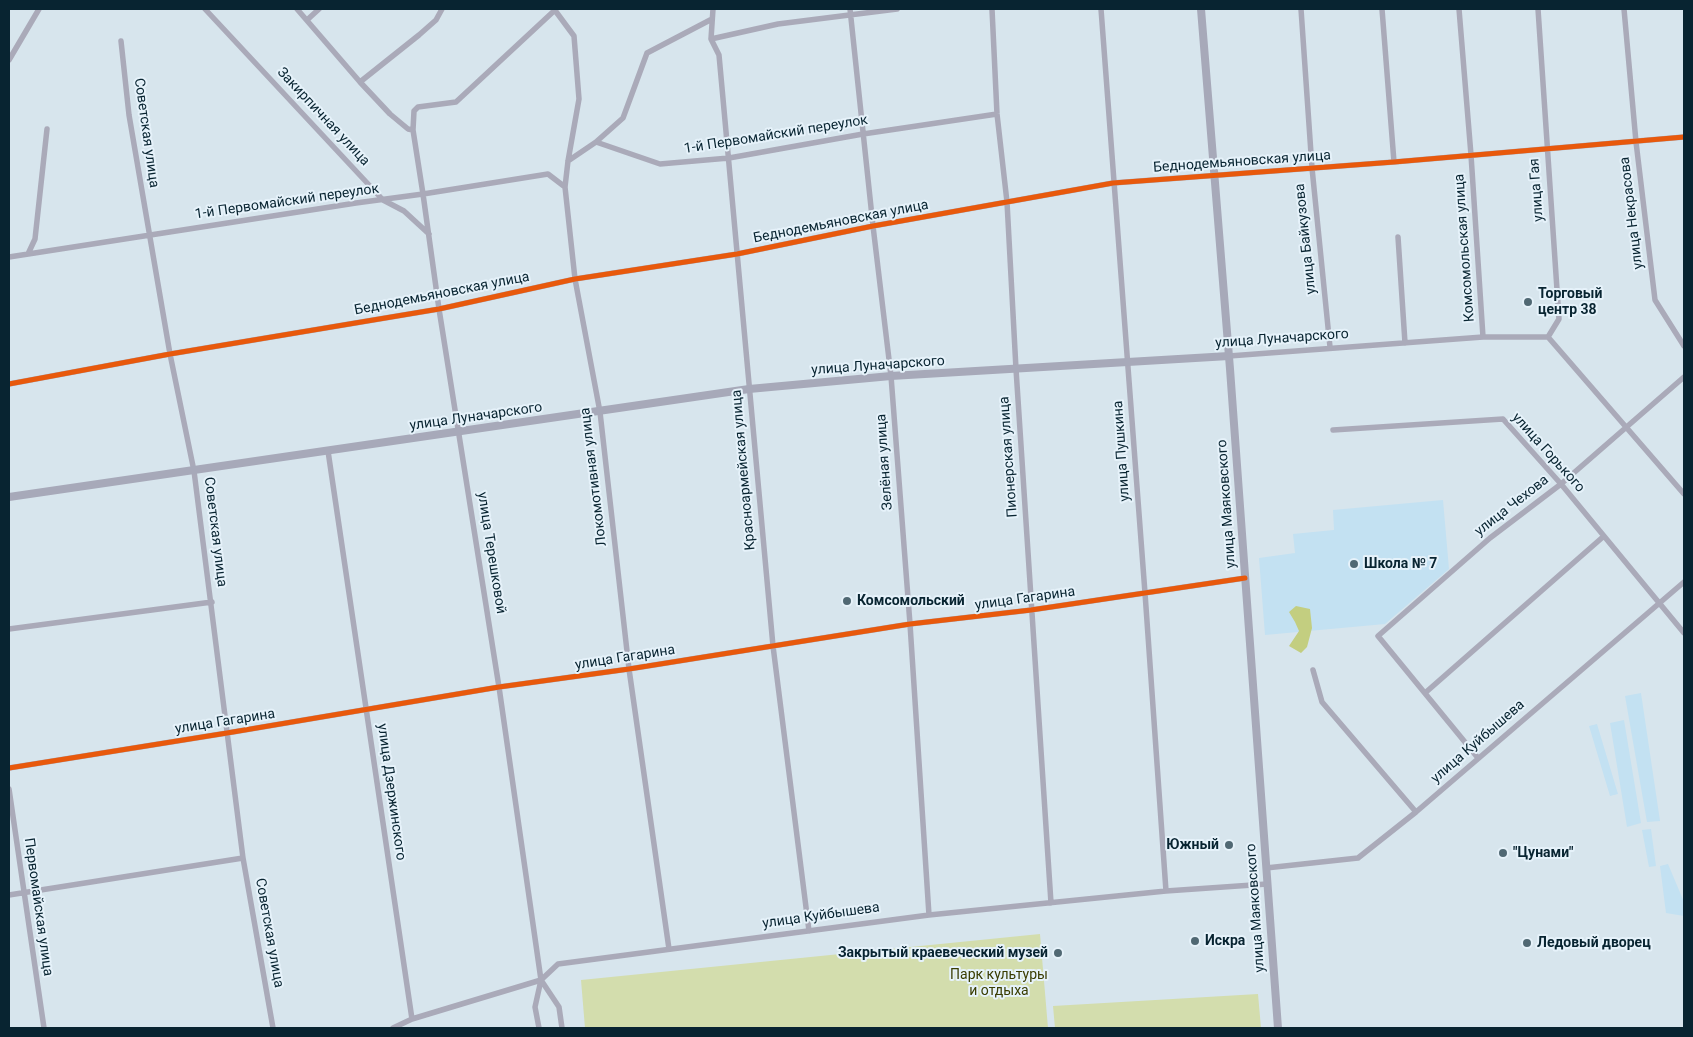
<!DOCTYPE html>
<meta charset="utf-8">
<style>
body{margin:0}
#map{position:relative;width:1693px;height:1037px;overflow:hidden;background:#d7e5ed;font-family:Roboto,sans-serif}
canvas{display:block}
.frame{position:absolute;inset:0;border:10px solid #082431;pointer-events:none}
</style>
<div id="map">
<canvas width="1693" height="1037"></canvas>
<div class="frame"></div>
</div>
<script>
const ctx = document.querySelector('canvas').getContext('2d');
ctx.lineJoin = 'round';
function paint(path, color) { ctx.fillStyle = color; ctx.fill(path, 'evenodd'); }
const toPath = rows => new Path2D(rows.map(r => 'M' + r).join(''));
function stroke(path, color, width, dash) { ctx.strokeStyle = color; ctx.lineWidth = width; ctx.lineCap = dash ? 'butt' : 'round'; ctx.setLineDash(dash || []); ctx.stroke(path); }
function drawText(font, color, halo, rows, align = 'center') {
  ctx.font = font + ' Roboto,sans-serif'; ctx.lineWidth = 4; ctx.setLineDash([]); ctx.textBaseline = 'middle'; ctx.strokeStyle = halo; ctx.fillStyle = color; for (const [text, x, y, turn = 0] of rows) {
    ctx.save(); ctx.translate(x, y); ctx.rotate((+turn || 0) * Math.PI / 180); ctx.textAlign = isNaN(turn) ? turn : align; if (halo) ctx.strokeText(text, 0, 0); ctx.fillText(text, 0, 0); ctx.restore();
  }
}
paint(toPath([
 [1443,500,1449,569,1385,624,1265,635,1259,558,1295,553,1293,534,1334,530,1333,510],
 [1641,693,1660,821,1647,822,1625,696],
 [1624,720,1641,823,1627,827,1610,723],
 [1597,724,1618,794,1610,796,1589,726],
 [1651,829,1656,866,1649,867,1642,830],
 [1668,864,1684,902,1684,916,1666,913,1660,866]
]), '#c3e1f2');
paint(toPath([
 [1040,934,1048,1028,585,1028,581,980],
 [1258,994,1261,1028,1055,1028,1053,1006]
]), '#d3ddad');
paint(toPath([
 [1296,606,1310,609,1312,628,1307,647,1301,653,1289,646,1299,631,1295,622,1289,612]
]), '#c3ce80');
stroke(toPath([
 [205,9,383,200,404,211,429,234],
 [297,9,360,82],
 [554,9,574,36,579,99,568,161,565,187,575,279,600,412,629,669,669,949],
 [713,9,711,39,719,55,773,646,809,931],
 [850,9,873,226,891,376,910,624,929,915],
 [992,9,997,114,1007,202,1016,369,1051,903],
 [1101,9,1145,593,1166,891],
 [1301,9,1312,168,1330,347],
 [1382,9,1394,162],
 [1459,9,1471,155,1483,337],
 [1538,9,1559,319,1548,337],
 [1624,9,1636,142,1655,300,1684,346],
 [307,20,319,9],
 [711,39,778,24,897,9],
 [121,41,129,115,170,354,194,471,243,858,273,1028],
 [9,60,39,9],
 [413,130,408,129,390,114,360,82,419,35,436,20,442,9],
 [596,142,623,118,647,53,712,19],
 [568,161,596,142,660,164,729,158,863,134,997,114],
 [1398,237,1405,343],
 [28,254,35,239,47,129],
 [9,257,356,203,423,194,548,174,565,187],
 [1229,356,1483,337,1548,337,1684,494],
 [9,384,170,354,439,309,575,279,737,254,873,226,1113,183,1394,162,1684,137],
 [1333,430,1503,419,1561,484,1684,633],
 [328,451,412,1019],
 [9,629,212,602],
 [1313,670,1322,702,1416,812],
 [1425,693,1604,536],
 [1478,758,1378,636,1490,538,1561,484,1684,377],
 [9,768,227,733,499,687,629,669,910,624,1031,610,1245,578],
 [9,789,44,1028],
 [1266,868,1358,858,1416,812,1684,582],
 [9,895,243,858],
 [541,980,559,1007,562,1028],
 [393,1028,412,1019,541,980,558,964,929,915,1166,891,1267,884],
 [539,1028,535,1007,541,980,499,687,439,309,423,194,413,130,414,111,418,107,456,102,555,10]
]), '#aaaab9', 5.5);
stroke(toPath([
 [1201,9,1230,369,1278,1028],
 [9,497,749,389,891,376,1229,356]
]), '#a7a9b9', 8);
stroke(toPath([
 [9,384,170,354,439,309,575,279,737,254,873,226,1113,183,1394,162,1684,137],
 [9,768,227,733,499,687,629,669,910,624,1031,610,1245,578]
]), '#e8590c', 5);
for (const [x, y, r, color] of [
 [1528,302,5,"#506873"],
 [1354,564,5,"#506873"],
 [847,601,5,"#506873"],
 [1229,845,5,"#506873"],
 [1503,853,5,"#506873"],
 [1195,941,5,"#506873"],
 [1527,943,5,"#506873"],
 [1058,953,5,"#506873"]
]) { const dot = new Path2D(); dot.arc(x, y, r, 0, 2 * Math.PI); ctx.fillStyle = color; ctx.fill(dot); stroke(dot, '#e6f2fa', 2); }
drawText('14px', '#082431', '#e6f2fa', [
 ["Закирпичная улица",323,117,47],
 ["Советская улица",146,133,82],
 ["1-й Первомайский переулок",776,135,-9],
 ["Беднодемьяновская улица",1242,162,-4],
 ["улица Гая",1537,190,-94],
 ["1-й Первомайский переулок",287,202,-8],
 ["улица Некрасова",1632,213,-97],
 ["Беднодемьяновская улица",841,222,-11],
 ["улица Байкузова",1306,239,-96],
 ["Комсомольская улица",1465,248,-94],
 ["Беднодемьяновская улица",442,294,-11],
 ["улица Луначарского",1282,339,-4],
 ["улица Луначарского",878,366,-4],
 ["улица Луначарского",476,417,-8],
 ["улица Пушкина",1122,451,-94],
 ["улица Горького",1548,453,48],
 ["Пионерская улица",1009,457,-94],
 ["Зелёная улица",885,462,-94],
 ["Красноармейская улица",744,470,-95],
 ["Локомотивная улица",594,477,-97],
 ["улица Маяковского",1227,504,-94],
 ["улица Чехова",1512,506,-38],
 ["Советская улица",215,532,83],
 ["улица Терешковой",491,553,81],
 ["улица Гагарина",1025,599,-8],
 ["улица Гагарина",625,658,-9],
 ["улица Гагарина",225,722,-9],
 ["улица Куйбышева",1478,742,-41],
 ["улица Дзержинского",391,792,82],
 ["Первомайская улица",38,907,82],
 ["улица Маяковского",1256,908,-94],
 ["улица Куйбышева",821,916,-8],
 ["Советская улица",269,933,80]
]);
drawText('bold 14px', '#082431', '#e6f2fa', [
 ["Торговый",1538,294],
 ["центр 38",1538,310],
 ["Школа № 7",1364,564],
 ["Комсомольский",857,601],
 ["Южный",1219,845,"right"],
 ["\"Цунами\"",1513,853],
 ["Искра",1205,941],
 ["Ледовый дворец",1537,943],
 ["Закрытый краевеческий музей",1048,953,"right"]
], 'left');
drawText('14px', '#393c01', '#e6f2fa', [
 ["Парк культуры",999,975],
 ["и отдыха",999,991]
]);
</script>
